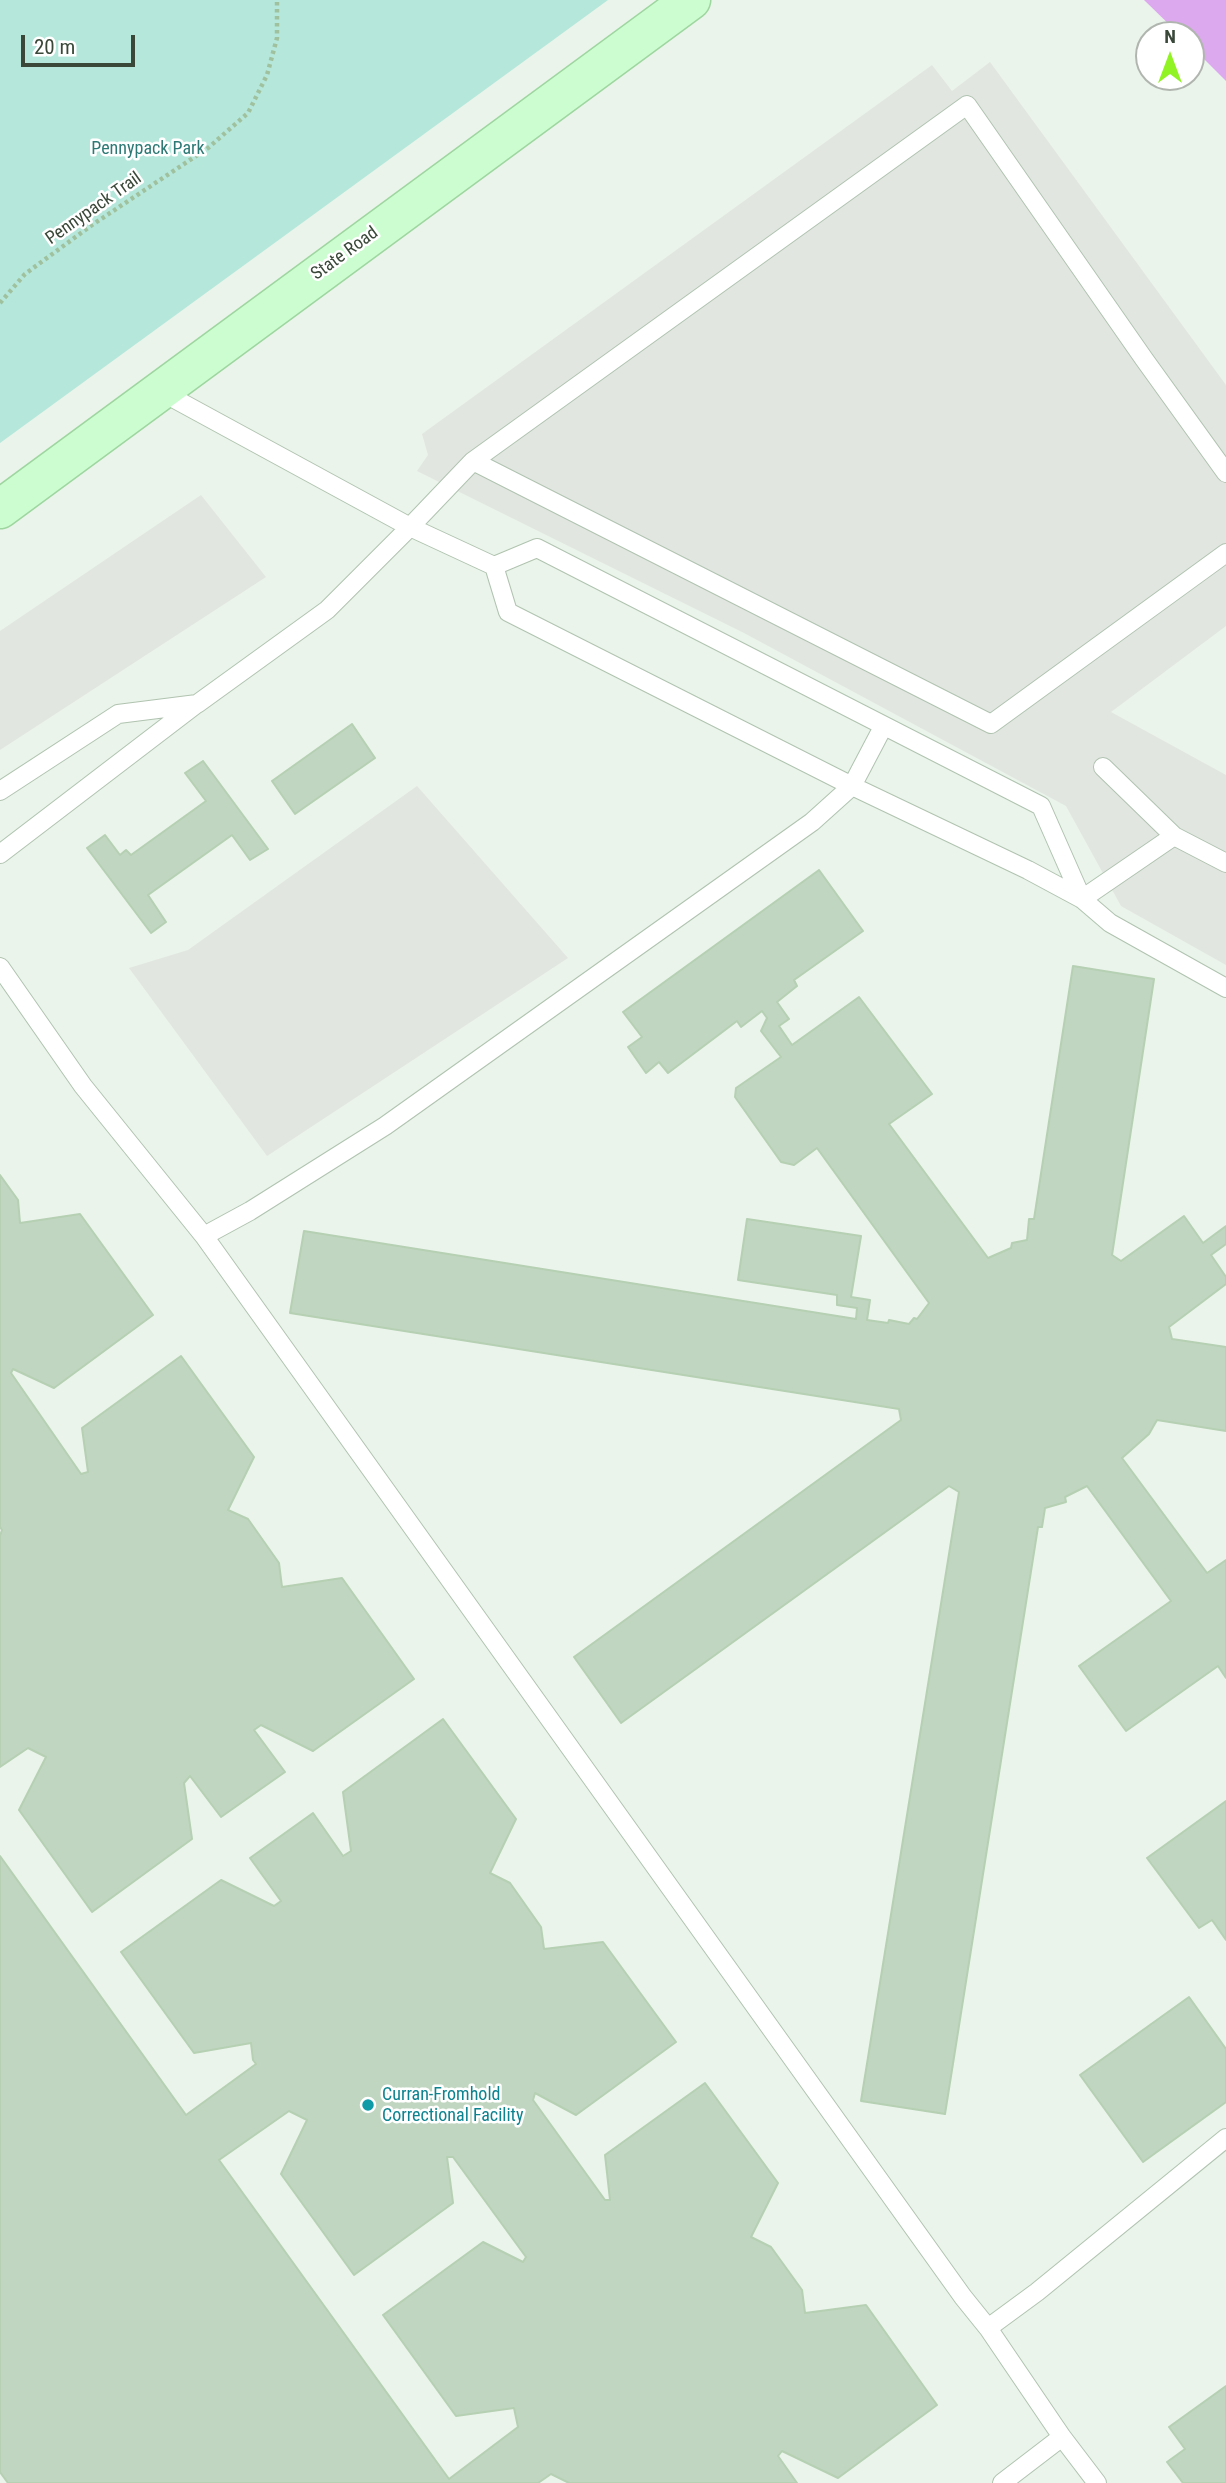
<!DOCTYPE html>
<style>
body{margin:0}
#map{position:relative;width:1226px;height:2483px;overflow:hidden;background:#eaf4ea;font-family:"Roboto Condensed",sans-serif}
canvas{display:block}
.north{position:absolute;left:1135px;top:21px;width:70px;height:70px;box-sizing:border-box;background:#fff;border:2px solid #b0b6af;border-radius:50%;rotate:0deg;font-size:19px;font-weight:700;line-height:28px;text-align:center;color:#394838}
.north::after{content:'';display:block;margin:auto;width:24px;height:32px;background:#91f323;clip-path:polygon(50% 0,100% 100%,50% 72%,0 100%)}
.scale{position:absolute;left:21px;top:35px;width:114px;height:32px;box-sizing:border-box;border:4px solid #394838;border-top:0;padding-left:9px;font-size:21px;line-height:24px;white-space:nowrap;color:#394838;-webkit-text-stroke:5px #fff;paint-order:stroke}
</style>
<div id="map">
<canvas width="1226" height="2483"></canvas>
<div class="north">N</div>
<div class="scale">20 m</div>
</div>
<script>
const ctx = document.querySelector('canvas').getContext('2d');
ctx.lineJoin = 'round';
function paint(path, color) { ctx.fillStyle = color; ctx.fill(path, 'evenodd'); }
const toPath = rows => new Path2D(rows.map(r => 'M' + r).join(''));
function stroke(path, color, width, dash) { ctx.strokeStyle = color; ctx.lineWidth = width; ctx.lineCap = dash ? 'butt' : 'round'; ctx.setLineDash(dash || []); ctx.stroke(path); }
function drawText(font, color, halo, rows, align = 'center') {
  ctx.font = font + ' "Roboto Condensed",sans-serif'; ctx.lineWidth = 5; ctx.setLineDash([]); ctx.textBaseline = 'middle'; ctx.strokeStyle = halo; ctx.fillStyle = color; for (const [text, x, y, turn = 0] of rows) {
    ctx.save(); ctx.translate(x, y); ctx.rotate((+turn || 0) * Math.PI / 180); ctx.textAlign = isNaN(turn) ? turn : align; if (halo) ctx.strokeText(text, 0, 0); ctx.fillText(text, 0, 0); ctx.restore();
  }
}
paint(toPath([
 [0,0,608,0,0,443]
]), '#b5e7db');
paint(toPath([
 [990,62,1226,385,1226,626,1111,712,1226,775,1226,965,1121,906,1066,806,744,633,417,471,428,455,422,434,932,65,952,91],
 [201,495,266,577,0,750,0,631],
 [417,786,568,958,267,1156,129,968,188,950]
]), '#e2e6e1');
paint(toPath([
 [1144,0,1226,0,1226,81,1191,46,1191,35,1180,35]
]), '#dca9ef');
const building = toPath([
 [352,724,375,758,295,814,272,781,352,724],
 [203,761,268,849,250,860,232,835,148,895,166,922,151,933,87,848,105,835,120,855,126,850,131,855,206,801,185,773,203,761],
 [819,870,863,931,794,980,797,986,777,1002,789,1019,779,1026,792,1045,859,997,932,1094,889,1124,988,1258,1011,1248,1012,1243,1027,1240,1029,1219,1034,1219,1073,966,1154,979,1112,1255,1121,1261,1184,1216,1203,1243,1226,1226,1226,1244,1211,1255,1226,1277,1226,1284,1169,1327,1172,1339,1226,1347,1226,1431,1157,1420,1149,1434,1122,1458,1207,1573,1226,1560,1226,1678,1218,1666,1126,1731,1079,1666,1171,1601,1087,1486,1065,1497,1066,1502,1045,1508,1042,1527,1038,1527,945,2114,861,2101,959,1492,949,1486,621,1723,574,1657,901,1420,899,1409,290,1313,304,1231,856,1319,857,1308,837,1305,837,1295,738,1280,747,1219,861,1236,851,1297,870,1300,867,1320,888,1323,889,1320,909,1324,914,1318,917,1319,929,1303,817,1148,794,1165,781,1162,735,1097,736,1088,781,1057,761,1031,767,1018,762,1011,741,1027,737,1021,668,1073,659,1062,646,1073,628,1047,642,1037,623,1012,819,870],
 [0,1175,18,1200,20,1223,80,1214,153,1315,54,1388,13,1369,11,1373,81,1474,88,1472,82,1428,181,1356,254,1457,228,1510,248,1519,279,1563,282,1587,342,1578,414,1679,313,1751,261,1725,254,1730,285,1772,221,1817,190,1776,184,1783,192,1839,92,1912,19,1810,46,1757,28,1748,0,1767,0,1536,2,1530,0,1527,0,1175],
 [443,1719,516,1819,490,1873,510,1883,541,1927,544,1949,603,1942,676,2042,576,2115,535,2093,533,2100,605,2200,610,2200,605,2155,705,2083,778,2183,751,2237,771,2247,802,2290,805,2313,866,2305,937,2405,838,2478,782,2451,778,2456,797,2483,569,2483,551,2474,538,2483,8,2483,0,2472,0,1856,186,2115,256,2064,253,2060,251,2043,194,2053,121,1952,221,1880,274,1906,281,1901,250,1858,313,1813,343,1856,351,1851,343,1792,443,1719],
 [289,2111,307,2120,281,2174,354,2275,453,2203,447,2157,453,2157,526,2257,523,2262,483,2242,383,2315,456,2416,514,2408,518,2427,449,2479,219,2160,289,2111],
 [1226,1801,1226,1940,1212,1920,1199,1928,1147,1858,1226,1801],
 [1189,1997,1226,2049,1226,2102,1143,2162,1080,2075,1189,1997],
 [1226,2386,1226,2483,1183,2483,1167,2462,1185,2449,1169,2427,1226,2386]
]);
paint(building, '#c1d6c0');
stroke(building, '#b5d0b3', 2);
const lane = toPath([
 [473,461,991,724,1226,553],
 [1226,473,1144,359,967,105,473,461,410,527,494,566,508,612,852,786,1028,870,1082,899,1110,923,1226,988],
 [494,566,537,548,1041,806,1082,899],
 [1103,767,1174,836],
 [0,791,118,714,197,704,327,610,410,527,160,391],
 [0,854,195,705],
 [1082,899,1174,836,1226,863],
 [0,967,83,1086,204,1236,963,2297,988,2328,1037,2292,1226,2138],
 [204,1236,250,1211,385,1126,812,822,852,786,883,727],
 [988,2328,1062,2437,1097,2483],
 [1002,2483,1062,2437]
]);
const secondary = toPath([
 [0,509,691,0]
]);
stroke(lane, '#b0c3b0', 20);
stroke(secondary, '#9ed6a0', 41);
stroke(toPath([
 [0,303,25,274,92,225,208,148,248,113,267,75,277,38,277,0]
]), '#a0c19e', 4.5, [3.5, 3.5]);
stroke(lane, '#fff', 18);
stroke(secondary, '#ccfdd0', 38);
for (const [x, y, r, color] of [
 [368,2105,7,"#0f9aa8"]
]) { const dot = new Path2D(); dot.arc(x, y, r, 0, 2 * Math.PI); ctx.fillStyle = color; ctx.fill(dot); stroke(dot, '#fff', 2.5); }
drawText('18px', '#2c7975', '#fff', [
 ["Pennypack Park",148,149]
]);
drawText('18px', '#394838', '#fff', [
 ["Pennypack Trail",94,209,-35],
 ["State Road",345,254,-36]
]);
drawText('18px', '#0d838f', '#fff', [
 ["Curran-Fromhold",382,2095],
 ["Correctional Facility",382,2116]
], 'left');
</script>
